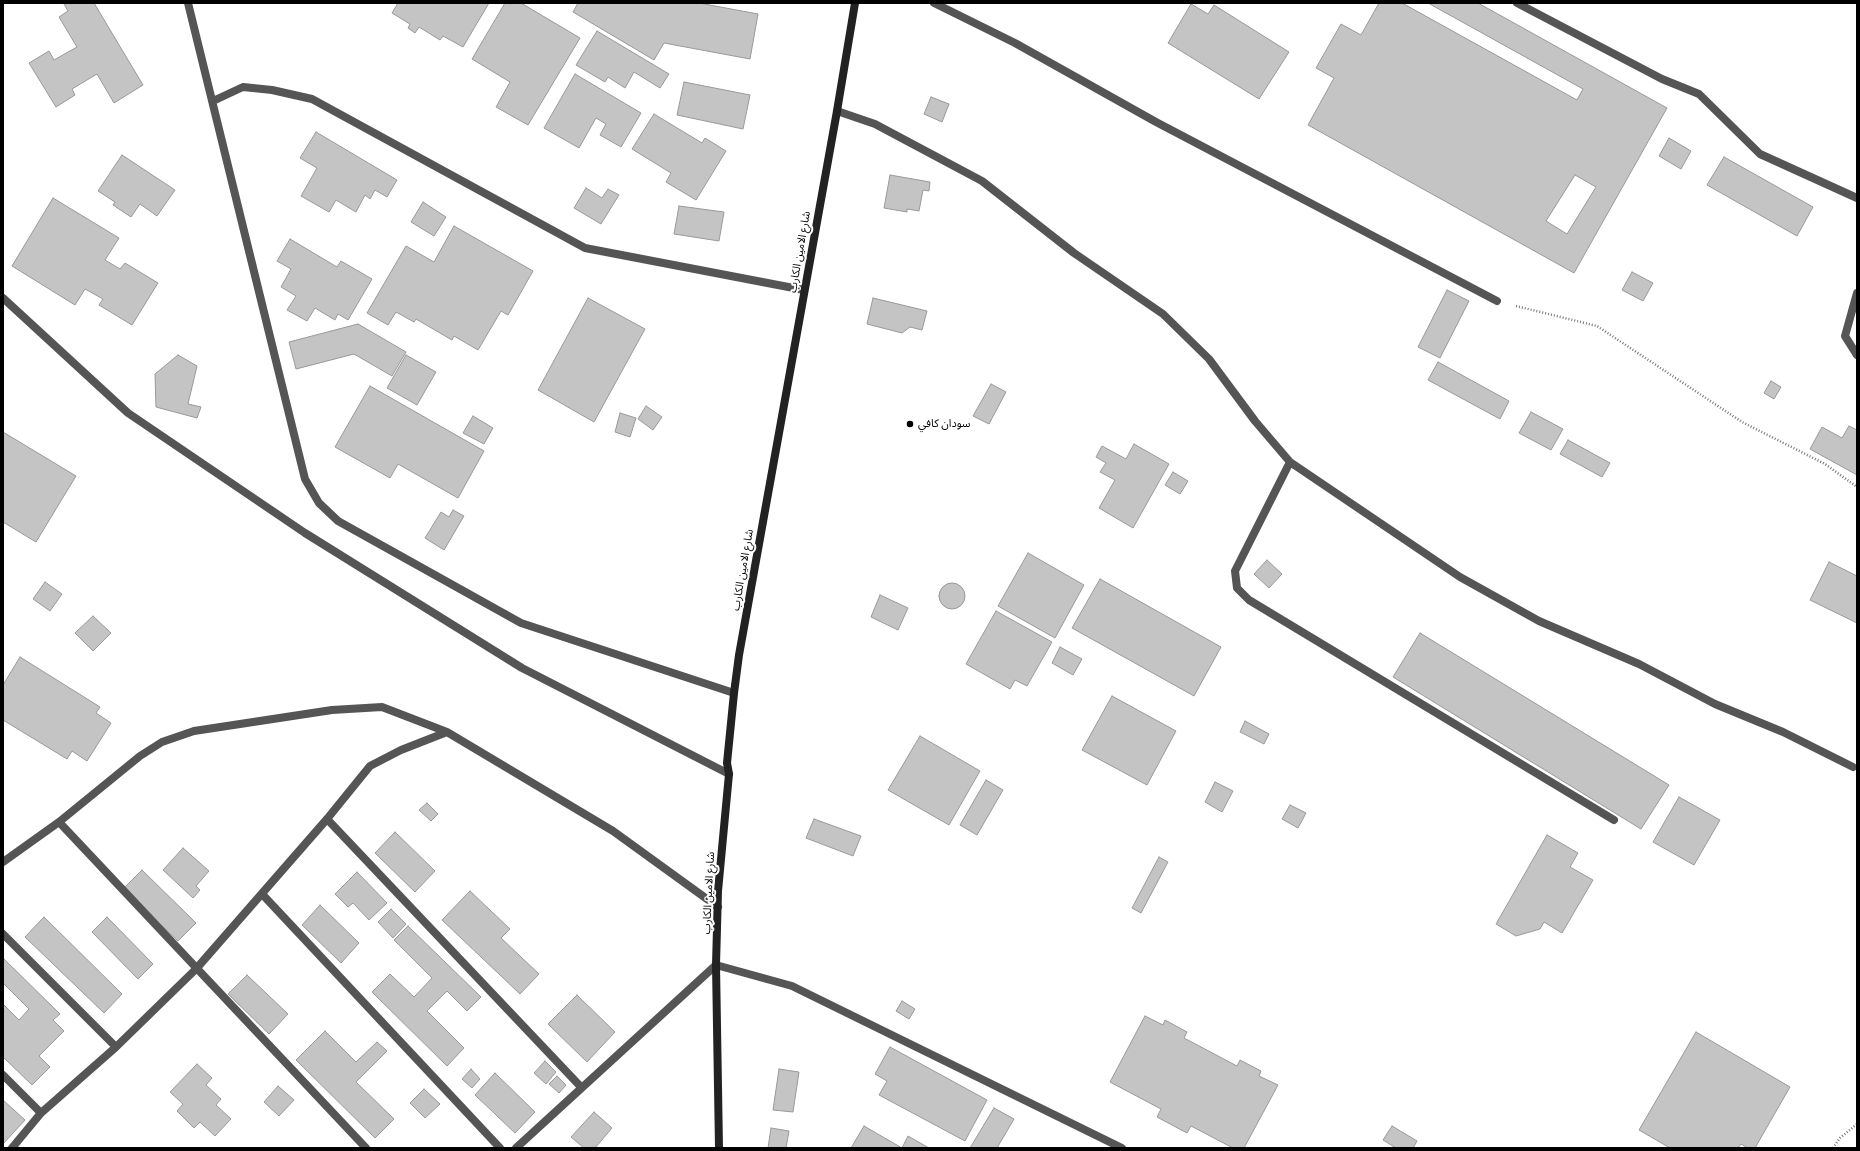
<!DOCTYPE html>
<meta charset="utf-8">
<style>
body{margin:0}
#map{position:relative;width:1860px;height:1151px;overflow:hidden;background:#fff;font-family:"Archivo Narrow",sans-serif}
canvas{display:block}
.frame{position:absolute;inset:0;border:4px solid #000;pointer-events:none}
</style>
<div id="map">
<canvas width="1860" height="1151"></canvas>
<div class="frame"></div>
</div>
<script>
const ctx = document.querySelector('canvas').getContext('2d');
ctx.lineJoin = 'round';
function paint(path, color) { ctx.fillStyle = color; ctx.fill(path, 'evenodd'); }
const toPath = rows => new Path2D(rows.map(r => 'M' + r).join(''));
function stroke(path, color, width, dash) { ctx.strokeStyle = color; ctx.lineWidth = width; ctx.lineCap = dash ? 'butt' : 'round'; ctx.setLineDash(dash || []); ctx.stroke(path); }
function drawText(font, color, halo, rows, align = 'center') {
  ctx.font = font + ' "Archivo Narrow","Noto Sans Arabic",sans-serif'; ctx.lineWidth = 4; ctx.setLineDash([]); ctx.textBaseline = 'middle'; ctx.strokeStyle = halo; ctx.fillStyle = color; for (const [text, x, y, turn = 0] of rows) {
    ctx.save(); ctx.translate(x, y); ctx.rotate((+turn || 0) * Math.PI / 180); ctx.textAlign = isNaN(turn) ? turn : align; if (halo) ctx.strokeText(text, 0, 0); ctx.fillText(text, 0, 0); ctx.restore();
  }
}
const building = toPath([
 [67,3,94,3,143,85,114,103,97,74,72,89,75,95,56,107,29,63,49,51,54,60,77,47,59,17,68,11,64,4,67,3],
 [398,3,489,3,463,47,443,36,440,40,419,27,415,33,408,28,410,24,392,13,398,3],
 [505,3,521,3,580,38,528,125,496,107,510,82,472,59,505,3],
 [578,3,699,3,758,14,750,59,664,43,654,60,573,12,578,3],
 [1379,3,1402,3,1577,100,1583,89,1428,3,1478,3,1667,108,1574,273,1308,125,1334,78,1316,68,1341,24,1361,35,1379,3],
 [1575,175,1596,187,1567,234,1546,221,1575,175],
 [1191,4,1208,14,1214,5,1289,52,1259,99,1168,43,1191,4],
 [597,31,669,74,660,88,634,72,625,88,608,77,605,82,576,65,597,31],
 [575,74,641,113,621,147,600,135,606,124,596,118,579,148,544,128,575,74],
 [684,82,750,95,743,129,677,115,684,82],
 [931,97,949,104,942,122,924,114,931,97],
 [654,114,702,143,705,138,726,151,696,200,666,182,671,173,632,149,654,114],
 [316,132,397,180,387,197,375,190,370,199,365,195,356,212,336,200,329,212,301,196,317,168,300,158,316,132],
 [1669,138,1691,151,1681,169,1659,156,1669,138],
 [122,155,175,190,157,216,140,204,131,217,113,205,115,202,98,191,122,155],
 [1724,157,1813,207,1797,236,1707,185,1724,157],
 [890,175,930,182,929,191,923,190,919,211,907,209,907,212,884,208,890,175],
 [586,188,602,198,608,189,619,195,601,224,574,208,586,188],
 [53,198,119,238,105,260,120,269,125,263,158,283,132,325,99,305,103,299,85,289,75,305,12,266,53,198],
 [423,202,446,217,434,236,411,222,423,202],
 [679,206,724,212,719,241,674,234,679,206],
 [454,226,533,271,508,315,501,311,478,350,454,336,452,340,416,319,414,322,396,312,388,325,367,313,406,246,434,262,454,226],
 [290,239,337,267,341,261,372,279,348,320,338,314,335,320,315,308,307,321,287,310,296,296,281,287,291,269,277,261,290,239],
 [1632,272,1653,283,1643,301,1622,290,1632,272],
 [1447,290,1469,301,1440,358,1418,347,1447,290],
 [588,298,645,329,594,422,538,390,588,298],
 [873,298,927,311,922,330,910,327,902,333,867,324,873,298],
 [358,324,406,352,392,376,354,354,296,369,289,342,358,324],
 [178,355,197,366,188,404,201,407,197,418,156,407,155,374,178,355],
 [406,355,436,372,417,405,387,388,406,355],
 [1438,362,1509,401,1500,419,1428,380,1438,362],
 [1771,381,1781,387,1774,399,1764,393,1771,381],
 [991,384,1006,392,989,424,973,416,991,384],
 [370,386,484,451,458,498,398,464,390,478,335,447,370,386],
 [646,406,662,417,653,430,638,419,646,406],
 [1531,412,1563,429,1551,450,1519,433,1531,412],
 [620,413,636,418,630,437,615,432,620,413],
 [473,416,493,428,484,444,463,433,473,416],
 [1849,426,1857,430,1857,475,1810,449,1822,427,1842,438,1849,426],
 [3,432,76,476,36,542,3,522,3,432],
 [1568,440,1610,463,1602,477,1560,454,1568,440],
 [1134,444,1169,464,1133,528,1099,508,1115,480,1100,472,1106,463,1096,457,1102,446,1126,459,1134,444],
 [1173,472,1188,481,1180,494,1165,485,1173,472],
 [453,510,464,516,444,550,425,538,441,512,449,517,453,510],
 [1028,553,1084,585,1055,638,998,606,1028,553],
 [1267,560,1282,574,1269,588,1254,574,1267,560],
 [1829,562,1857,576,1857,623,1810,600,1829,562],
 [1100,579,1221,647,1194,696,1072,628,1100,579],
 [45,582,62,594,50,611,33,599,45,582],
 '939 596a13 13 0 1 1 26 0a13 13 0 1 1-26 0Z',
 [880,595,908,608,898,630,871,617,880,595],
 [996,611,1052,642,1027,686,1015,680,1010,689,966,664,996,611],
 [93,616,111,633,93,651,75,633,93,616],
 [1420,633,1669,785,1641,829,1393,677,1420,633],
 [1060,647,1082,659,1073,675,1052,663,1060,647],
 [20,657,100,707,96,713,111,723,87,761,72,751,67,759,3,720,3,685,20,657],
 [1112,696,1176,731,1147,785,1082,750,1112,696],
 [1245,721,1269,734,1264,744,1240,732,1245,721],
 [920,736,980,771,949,825,888,790,920,736],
 [986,780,1003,790,977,835,960,825,986,780],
 [1215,782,1233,791,1222,812,1205,802,1215,782],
 [1679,797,1720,820,1694,865,1653,842,1679,797],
 [427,803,438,814,431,821,419,810,427,803],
 [1290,805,1306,813,1298,828,1282,819,1290,805],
 [814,819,861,836,853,856,806,838,814,819],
 [395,832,435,871,415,892,375,853,395,832],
 [1547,835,1578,853,1570,867,1593,880,1562,933,1544,922,1540,929,1516,936,1496,924,1547,835],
 [183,848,209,871,196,886,200,890,193,898,163,870,183,848],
 [1159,857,1168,862,1141,913,1132,908,1159,857],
 [142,870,196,923,178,941,123,889,142,870],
 [357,872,387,903,369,920,353,903,348,907,335,894,357,872],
 [470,891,510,929,501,938,539,974,520,994,442,920,470,891],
 [320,905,359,943,341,963,302,925,320,905],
 [391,909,406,924,393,938,378,922,391,909],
 [44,917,122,994,104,1013,25,937,44,917],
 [107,917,153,964,138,979,92,932,107,917],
 [408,926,481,997,467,1011,447,991,427,1011,464,1048,447,1066,372,992,390,974,414,997,432,978,394,940,408,926],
 [4,959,60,1014,53,1020,64,1031,39,1056,50,1067,32,1085,3,1057,3,1004,19,1020,29,1009,3,983,3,961,4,959],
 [247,975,288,1014,269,1034,228,994,247,975],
 [577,995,615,1032,587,1062,548,1024,577,995],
 [902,1001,915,1009,909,1019,896,1011,902,1001],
 [1145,1016,1163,1025,1165,1020,1187,1032,1184,1038,1237,1066,1240,1060,1261,1071,1259,1076,1278,1085,1244,1148,1233,1148,1191,1126,1187,1133,1157,1117,1161,1109,1110,1082,1145,1016],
 [325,1031,356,1062,377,1042,387,1051,356,1082,394,1119,375,1138,296,1060,325,1031],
 [1696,1032,1790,1087,1755,1148,1748,1148,1741,1144,1738,1148,1670,1148,1639,1130,1696,1032],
 [890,1047,987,1100,965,1141,879,1095,887,1081,875,1074,890,1047],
 [545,1061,556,1072,546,1084,534,1073,545,1061],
 [197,1064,212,1078,206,1085,221,1099,216,1105,231,1119,215,1136,200,1122,194,1128,177,1111,183,1104,170,1092,197,1064],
 [471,1069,480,1079,472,1088,462,1079,471,1069],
 [779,1069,799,1072,793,1112,773,1110,779,1069],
 [495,1073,535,1112,515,1133,475,1095,495,1073],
 [557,1076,566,1085,559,1093,549,1084,557,1076],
 [278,1086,294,1100,279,1116,264,1102,278,1086],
 [424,1089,440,1104,425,1118,410,1103,424,1089],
 [3,1100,25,1120,3,1144,3,1100],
 [994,1108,1014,1119,997,1148,970,1148,994,1108],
 [594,1112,612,1128,595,1148,584,1148,571,1137,594,1112],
 [864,1126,902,1148,908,1136,929,1148,851,1148,864,1126],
 [1392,1126,1417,1141,1413,1148,1396,1148,1383,1140,1392,1126],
 [771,1128,789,1131,786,1148,768,1148,771,1128]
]);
paint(building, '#c4c4c4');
stroke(building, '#999', 1);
stroke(toPath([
 [1516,306,1597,326,1742,422,1825,464,1857,487],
 [1833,1148,1840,1138,1857,1124]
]), '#777', 2.5, [1, 2]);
stroke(toPath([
 [934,3,1015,43,1156,122,1497,301],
 [1517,3,1662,79,1699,94,1760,154,1857,198],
 [837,111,875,124,982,181,1074,253,1163,314,1209,359,1255,421,1290,462,1460,577,1539,621,1639,664,1715,704,1783,732,1853,767],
 [1857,293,1845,336,1857,355],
 [1290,462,1235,571,1237,588,1249,600,1614,820]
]), '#555', 8);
stroke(toPath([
 [188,3,305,479,319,503,338,521,521,623,734,693],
 [213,101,243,87,272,90,312,99,585,248,804,290],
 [3,298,128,413,305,533,522,668,729,774],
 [327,819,581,1087],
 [59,822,366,1148],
 [3,862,59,822,140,756,162,742,194,731,332,710,382,707,447,732],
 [262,894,500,1148],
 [3,934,116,1047],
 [3,1075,41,1113],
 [12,1148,41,1113,116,1047,196,969,327,819,370,766,401,750,447,732,613,831,718,907],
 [516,1148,716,965,792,986,1122,1148]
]), '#555', 8);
stroke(toPath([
 [719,1148,716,965,718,891,729,774,727,763,734,693,739,655,837,111,855,3]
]), '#222', 8);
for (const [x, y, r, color] of [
 [910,424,4,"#000"]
]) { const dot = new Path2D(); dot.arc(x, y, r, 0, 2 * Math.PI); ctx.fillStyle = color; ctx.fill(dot); stroke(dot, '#fff', 1.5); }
drawText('11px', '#000', '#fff', [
 ["شارع الامين الكارب",800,252,-80],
 ["شارع الامين الكارب",743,570,-80],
 ["شارع الامين الكارب",709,893,-87]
]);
drawText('11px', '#000', '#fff', [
 ["سودان كافي",918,424]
], 'left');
</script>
